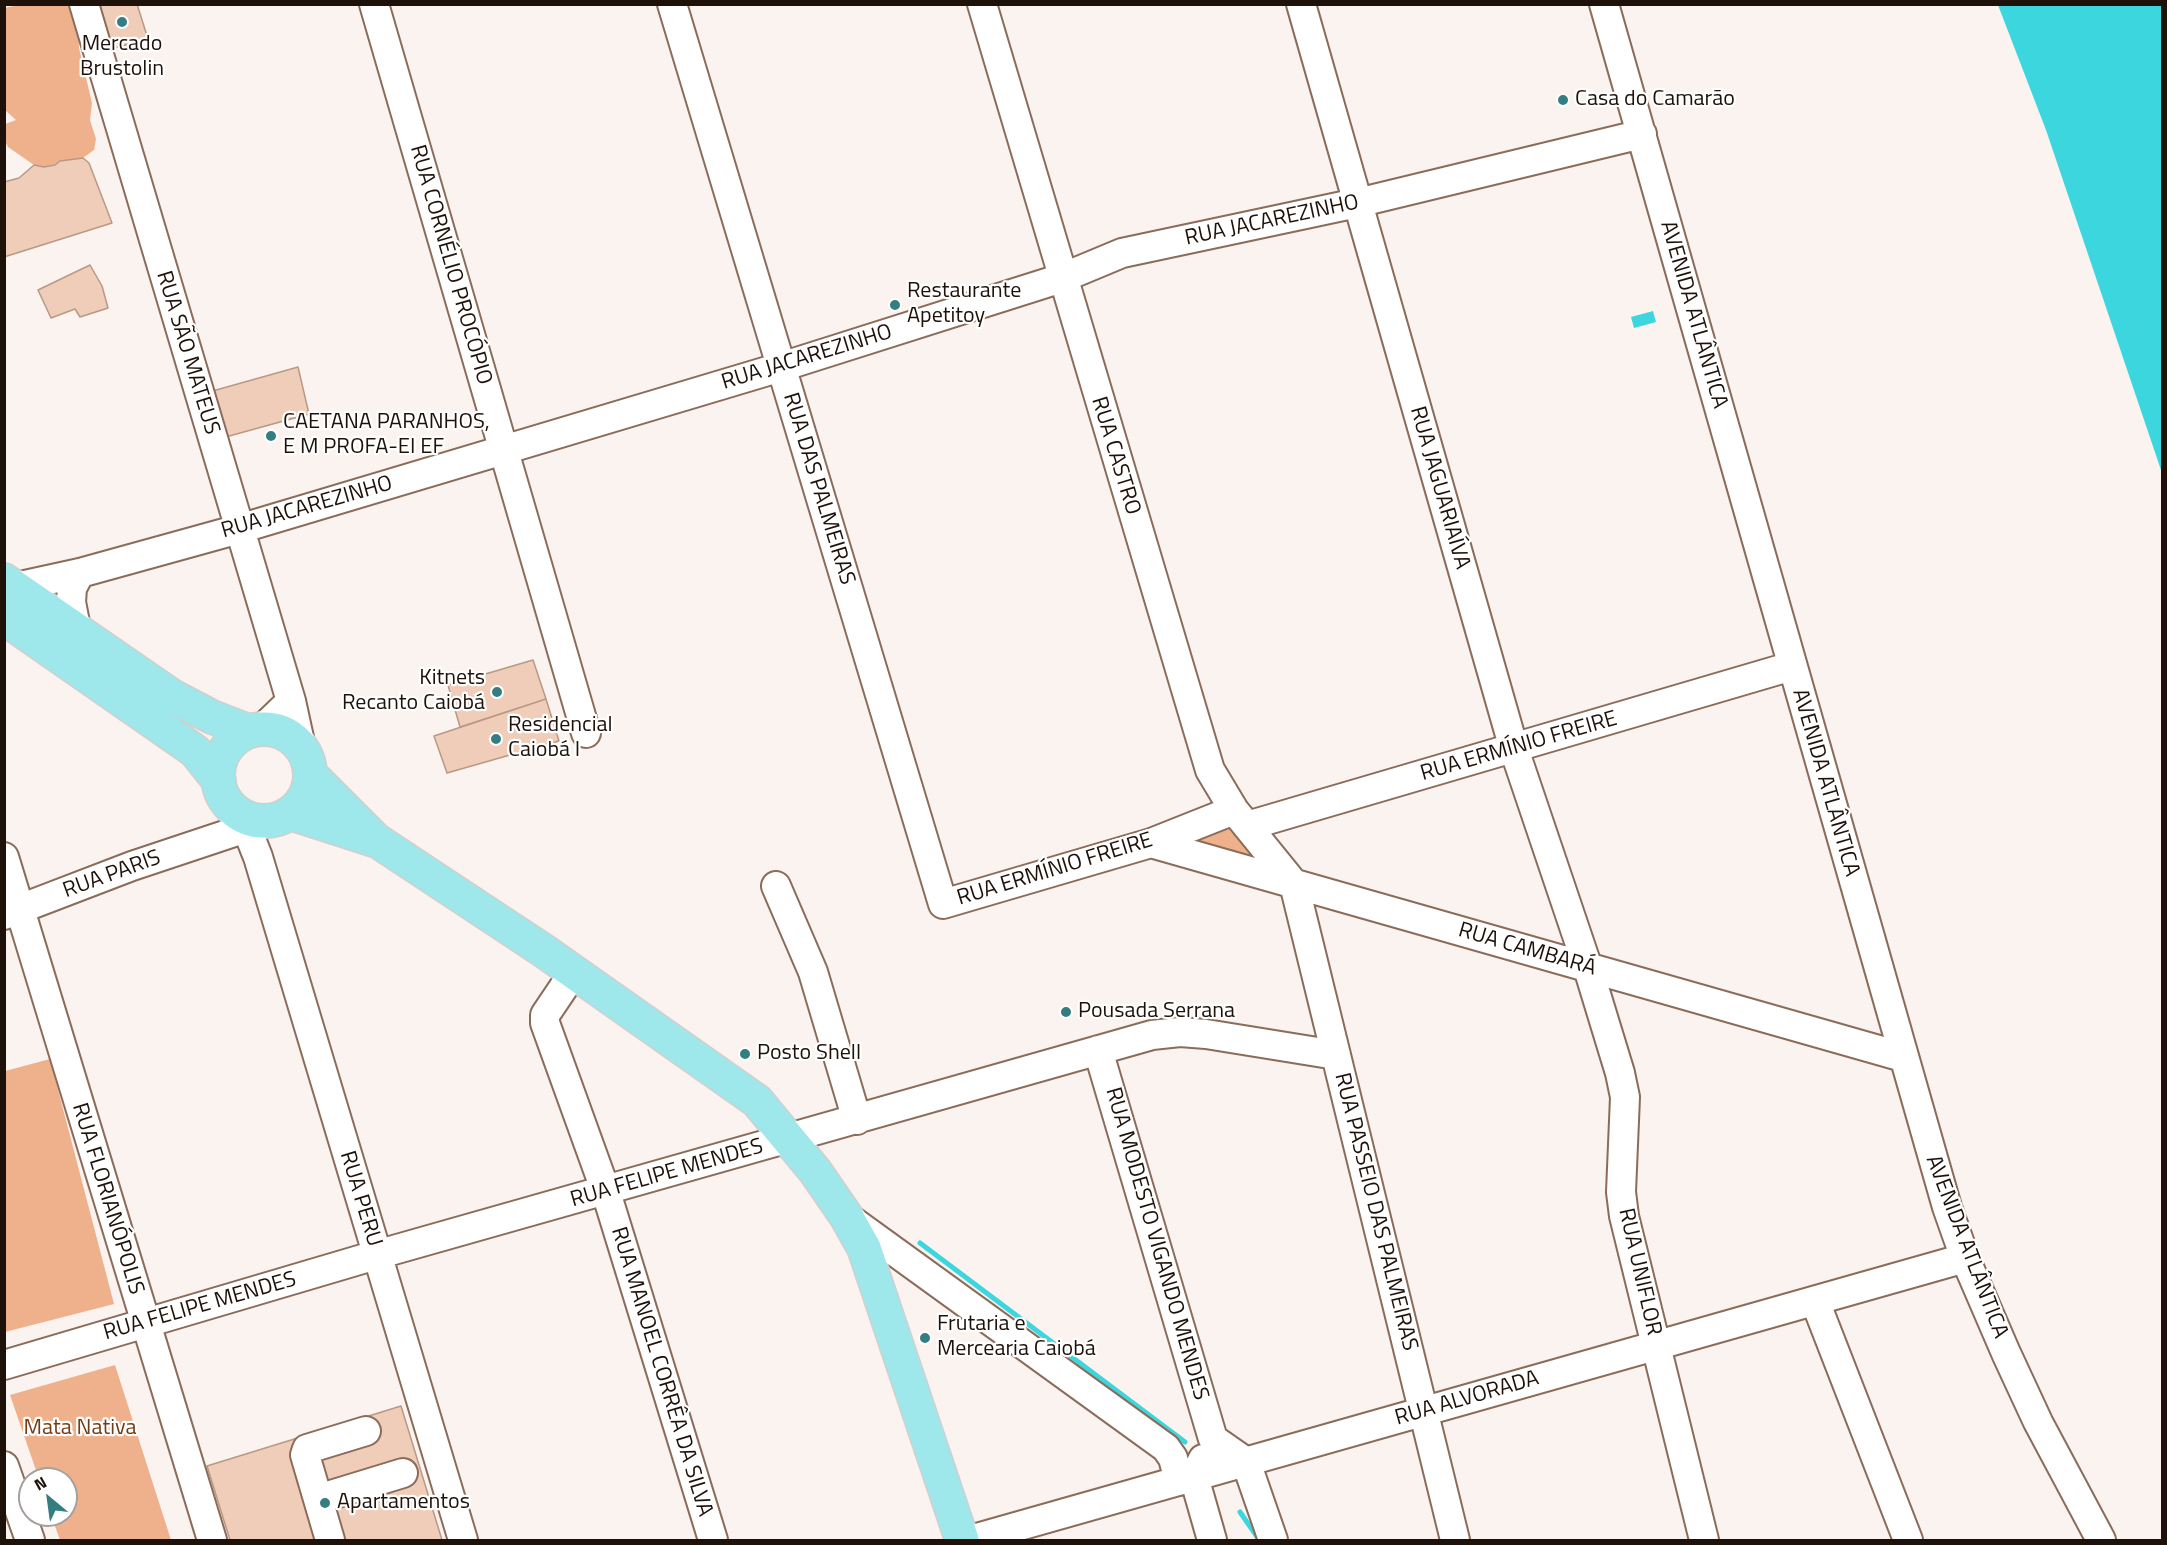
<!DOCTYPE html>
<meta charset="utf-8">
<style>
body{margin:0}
#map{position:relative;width:2167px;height:1545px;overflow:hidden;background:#faf3ef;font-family:"Titillium Web",sans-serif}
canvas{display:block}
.frame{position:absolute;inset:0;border:6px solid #1d110a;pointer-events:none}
.north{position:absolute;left:18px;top:1467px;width:60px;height:60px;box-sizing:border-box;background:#fff;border:2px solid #a5a09d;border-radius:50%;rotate:331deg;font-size:16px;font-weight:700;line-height:24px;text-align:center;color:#1d110a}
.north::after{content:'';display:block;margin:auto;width:21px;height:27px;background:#347d81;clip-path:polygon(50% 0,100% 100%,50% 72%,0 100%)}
</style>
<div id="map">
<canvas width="2167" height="1545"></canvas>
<div class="frame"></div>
<div class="north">N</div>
</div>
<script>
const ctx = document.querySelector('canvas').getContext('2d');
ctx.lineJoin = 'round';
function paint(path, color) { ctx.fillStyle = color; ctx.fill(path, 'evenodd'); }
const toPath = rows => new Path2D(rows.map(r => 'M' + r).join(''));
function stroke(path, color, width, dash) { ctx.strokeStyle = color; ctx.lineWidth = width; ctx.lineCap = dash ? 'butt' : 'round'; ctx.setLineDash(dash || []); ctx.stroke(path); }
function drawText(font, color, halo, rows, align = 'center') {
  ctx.font = font + ' "Titillium Web",sans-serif'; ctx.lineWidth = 4.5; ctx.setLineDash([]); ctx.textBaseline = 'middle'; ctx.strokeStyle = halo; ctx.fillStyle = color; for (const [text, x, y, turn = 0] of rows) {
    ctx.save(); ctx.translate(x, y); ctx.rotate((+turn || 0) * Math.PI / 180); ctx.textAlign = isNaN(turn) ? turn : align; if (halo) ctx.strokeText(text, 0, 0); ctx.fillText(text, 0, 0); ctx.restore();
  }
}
paint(toPath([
 [19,5,68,5,78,23,79,48,92,103,90,120,96,139,94,150,83,158,44,167,34,165,8,147,5,141,5,124,16,120,5,110,4,8],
 [1231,821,1270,869,1180,841],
 [50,1059,114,1304,5,1332,5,1071],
 [115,1365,171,1540,60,1540,51,1515,66,1515,66,1479,39,1479,10,1395]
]), '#efb18c');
paint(toPath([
 [1998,5,2162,5,2162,473,2046,130],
 [1653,311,1656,322,1634,328,1631,317]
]), '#3cd7de');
stroke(toPath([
 [920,1243,1185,1442],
 [1240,1512,1258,1538]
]), '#3cd7de', 5);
const building = toPath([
 [97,4,137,4,148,39,111,49,97,4],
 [83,158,89,163,112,223,4,257,4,182,19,178,34,165,44,167,55,165,60,161,83,158],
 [90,265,102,286,108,308,80,317,75,309,51,318,38,290,90,265],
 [298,367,309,414,222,438,209,392,298,367],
 [533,660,546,699,460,727,448,685,533,660],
 [546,699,559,741,447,773,434,736,546,699],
 [401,1406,442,1540,230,1540,207,1466,401,1406]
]);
paint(building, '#f0cdb9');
stroke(building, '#b99885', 1.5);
const minor = toPath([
 [84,4,291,701,301,747],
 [374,4,586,733],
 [672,4,943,904,1151,843,1234,810],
 [982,4,1210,770,1234,810,1294,884,1455,1540],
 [1301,4,1514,749,1588,968,1620,1073,1625,1097,1621,1192,1624,1216,1704,1540],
 [1604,4,1947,1207,1965,1258,2006,1353,2038,1422,2101,1540],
 [16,587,80,573,239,529,781,367,1062,278,1122,253,1357,203,1642,134],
 [76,628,71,602,72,588,80,573],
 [263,728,291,701],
 [241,814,258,857,463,1540],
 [1247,826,1792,666],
 [1151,843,1903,1057],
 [4,857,212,1540],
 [776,886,813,972,857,1120],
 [4,915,132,866,267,821],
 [574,972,545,1015,545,1023,606,1192,713,1540],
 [1098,1050,1213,1439,1246,1462,1273,1540],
 [847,1217,1166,1448,1173,1458,1179,1481],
 [1815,1301,1908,1540],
 [4,1365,376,1255,1152,1035,1180,1032,1206,1034,1336,1055],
 [1203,1459,1194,1477,1212,1540],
 [4,1466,30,1540],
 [318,1499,403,1473],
 [330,1540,305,1455,307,1449,366,1431],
 [970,1540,1965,1258]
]);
const major = toPath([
 [4,580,172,696,212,717,248,731],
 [4,618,195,751,219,781],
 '218 775a46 46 0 1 1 92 0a46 46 0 1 1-92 0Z',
 [311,775,376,840,544,951,757,1101,815,1171,846,1216,864,1248,962,1540],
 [290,813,374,840]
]);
stroke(minor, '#8b6c5a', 32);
stroke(major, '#d2cfce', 36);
stroke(minor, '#fff', 28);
stroke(major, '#9ee7eb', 33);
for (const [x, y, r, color] of [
 [122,22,6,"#347d81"],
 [1563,100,6,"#347d81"],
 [895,305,6,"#347d81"],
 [271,436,6,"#347d81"],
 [497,692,6,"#347d81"],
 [496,739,6,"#347d81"],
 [1066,1012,6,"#347d81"],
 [745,1054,6,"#347d81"],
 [925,1338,6,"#347d81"],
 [325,1503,6,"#347d81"]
]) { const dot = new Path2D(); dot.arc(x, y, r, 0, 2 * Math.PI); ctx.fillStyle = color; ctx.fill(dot); stroke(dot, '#fff', 2); }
drawText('22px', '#1d110a', '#fff', [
 ["Mercado",122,45,"center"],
 ["Brustolin",122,70,"center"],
 ["Casa do Camarão",1575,100],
 ["Restaurante",907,292],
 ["Apetitoy",907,317],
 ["CAETANA PARANHOS,",283,423],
 ["E M PROFA-EI EF",283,448],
 ["Kitnets",485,679,"right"],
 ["Recanto Caiobá",485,704,"right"],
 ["Residencial",508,726],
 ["Caiobá I",508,751],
 ["Pousada Serrana",1078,1012],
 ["Posto Shell",757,1054],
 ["Frutaria e",937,1325],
 ["Mercearia Caiobá",937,1350],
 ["Apartamentos",337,1503]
], 'left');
drawText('22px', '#1d110a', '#fff', [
 ["RUA JACAREZINHO",1272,221,-12],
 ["RUA CORNÉLIO PROCÓPIO",450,265,74],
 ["AVENIDA ATLÂNTICA",1693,315,74],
 ["RUA SÃO MATEUS",187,353,73],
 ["RUA JACAREZINHO",807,358,-17],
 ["RUA CASTRO",1115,456,73],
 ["RUA JAGUARIAÍVA",1439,488,74],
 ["RUA DAS PALMEIRAS",818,489,73],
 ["RUA JACAREZINHO",307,508,-16],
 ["RUA ERMÍNIO FREIRE",1519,747,-16],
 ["AVENIDA ATLÂNTICA",1825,783,74],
 ["RUA ERMÍNIO FREIRE",1055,870,-17],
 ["RUA PARIS",112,875,-20],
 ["RUA CAMBARÁ",1527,950,16],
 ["RUA FELIPE MENDES",667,1174,-16],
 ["RUA FLORIANÓPOLIS",107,1199,73],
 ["RUA PERU",360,1199,73],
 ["RUA PASSEIO DAS PALMEIRAS",1375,1212,76],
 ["RUA MODESTO VIGANDO MENDES",1156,1244,74],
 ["AVENIDA ATLÂNTICA",1966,1247,69],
 ["RUA UNIFLOR",1639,1272,77],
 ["RUA FELIPE MENDES",200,1307,-16],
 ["RUA MANOEL CORRÊA DA SILVA",661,1372,73],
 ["RUA ALVORADA",1467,1399,-16]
]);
drawText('22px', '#733c15', '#fff', [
 ["Mata Nativa",80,1429]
]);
</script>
